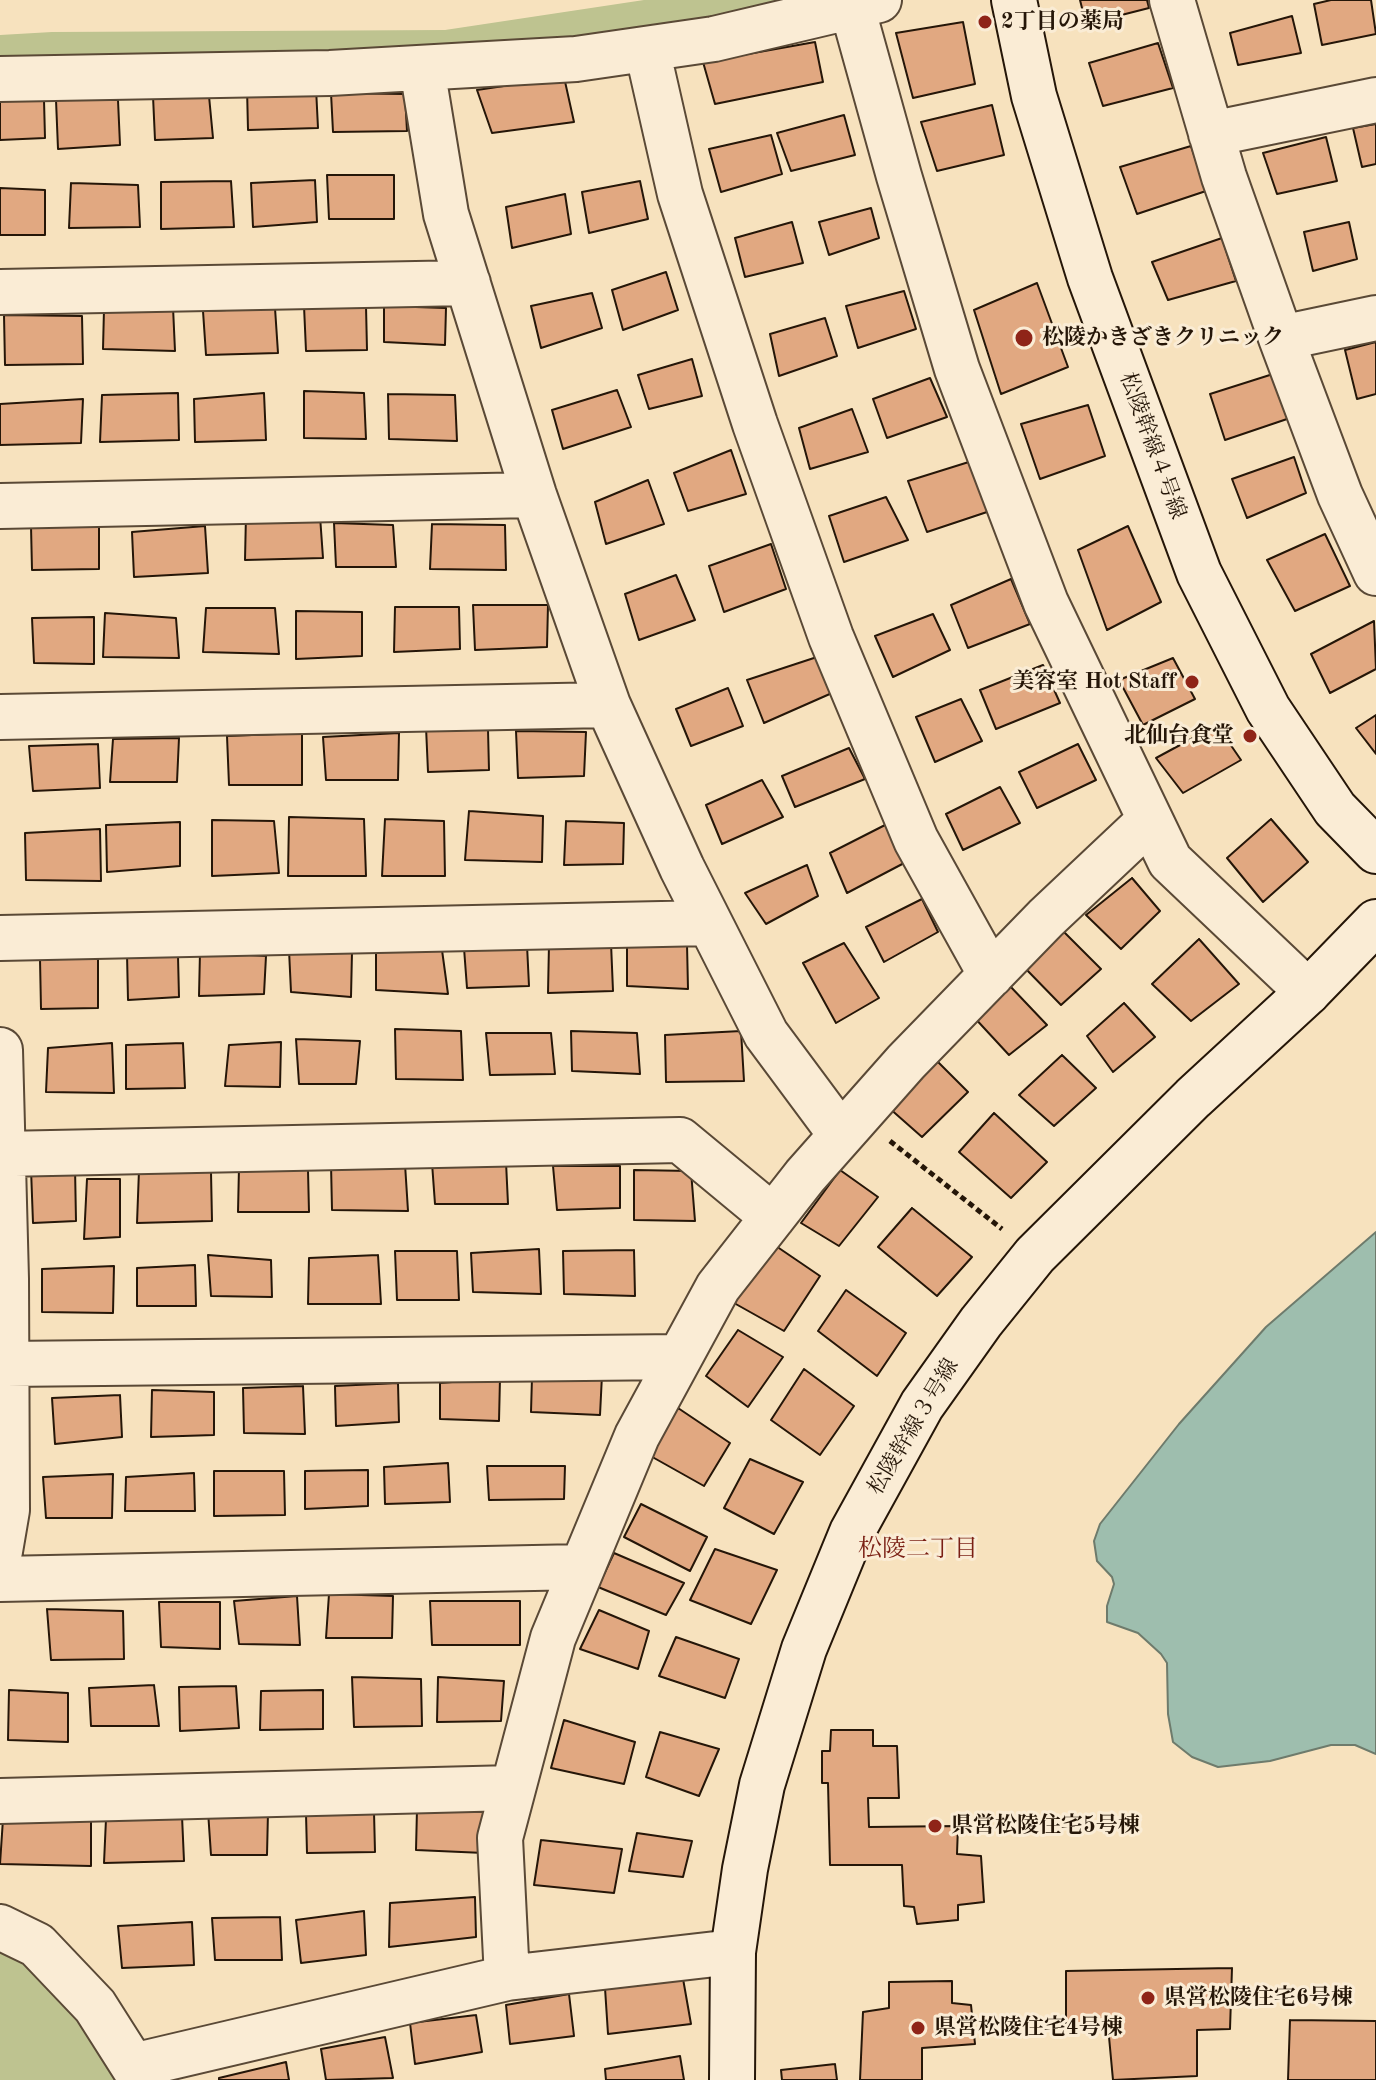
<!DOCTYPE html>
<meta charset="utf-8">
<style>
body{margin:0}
canvas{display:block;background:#f7e2be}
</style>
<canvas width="1376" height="2080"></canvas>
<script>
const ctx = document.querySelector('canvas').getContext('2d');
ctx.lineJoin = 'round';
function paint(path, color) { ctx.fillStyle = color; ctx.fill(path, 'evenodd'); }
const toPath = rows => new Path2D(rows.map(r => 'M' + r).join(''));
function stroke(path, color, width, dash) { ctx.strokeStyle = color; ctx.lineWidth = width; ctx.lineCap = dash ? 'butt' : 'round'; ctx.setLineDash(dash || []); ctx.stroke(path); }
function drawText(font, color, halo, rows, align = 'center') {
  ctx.font = font + ' "Old Standard TT","Noto Serif JP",serif'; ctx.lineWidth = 6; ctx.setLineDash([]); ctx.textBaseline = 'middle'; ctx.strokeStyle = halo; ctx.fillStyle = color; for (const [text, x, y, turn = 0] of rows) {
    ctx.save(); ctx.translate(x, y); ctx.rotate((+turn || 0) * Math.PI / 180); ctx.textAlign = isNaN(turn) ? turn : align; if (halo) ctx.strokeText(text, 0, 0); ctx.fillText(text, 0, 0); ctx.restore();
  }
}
paint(toPath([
 [644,0,878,0,714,39,0,79,0,35,52,32,445,30],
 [0,1943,133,2066,141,2080,0,2080]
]), '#bec390');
const water = toPath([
 [1376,1232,1376,1754,1355,1745,1331,1745,1270,1761,1218,1767,1192,1757,1173,1742,1168,1714,1167,1663,1161,1654,1138,1633,1107,1622,1107,1606,1114,1584,1112,1577,1097,1561,1094,1541,1100,1524,1179,1424,1266,1327,1376,1232]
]);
paint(water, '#9ebeae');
stroke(water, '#6e7b6c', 2);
const building = toPath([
 [1080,0,1147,0,1149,8,1086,24,1080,0],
 [1331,0,1371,0,1376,34,1322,45,1314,4,1331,0],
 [1292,16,1301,53,1238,65,1230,33,1292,16],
 [963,22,975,84,913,98,896,33,963,22],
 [815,42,823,82,715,104,703,62,815,42],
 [1158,43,1173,88,1103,106,1089,63,1158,43],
 [564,77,574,122,492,133,477,90,564,77],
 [247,88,316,88,318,128,248,130,247,88],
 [331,93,405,94,407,131,333,132,331,93],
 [153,96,209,96,213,138,155,140,153,96],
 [0,99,44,100,45,138,0,140,0,99],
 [56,100,118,100,120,145,58,149,56,100],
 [992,105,1004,155,937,171,921,122,992,105],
 [844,115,855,155,791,171,777,133,844,115],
 [1376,124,1376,164,1362,167,1353,128,1376,124],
 [771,135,782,174,721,192,709,149,771,135],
 [1326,137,1337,181,1277,194,1263,153,1326,137],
 [1191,146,1206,191,1137,214,1120,167,1191,146],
 [327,175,394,175,394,219,329,219,327,175],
 [315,180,317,222,253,227,251,183,315,180],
 [231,181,234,227,161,229,161,182,231,181],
 [640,181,648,219,589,233,582,192,640,181],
 [71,183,138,185,140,227,69,228,71,183],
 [0,188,45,190,45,235,0,235,0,188],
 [565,194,571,234,512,248,506,207,565,194],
 [871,208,879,238,829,255,819,222,871,208],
 [792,222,803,263,745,277,735,238,792,222],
 [1349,222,1357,259,1313,271,1304,232,1349,222],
 [1222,238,1236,281,1168,300,1152,262,1222,238],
 [666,272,678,310,623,330,612,290,666,272],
 [1037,283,1068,367,1001,394,974,310,1037,283],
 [904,291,916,329,858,348,846,306,904,291],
 [592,293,602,328,541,348,531,306,592,293],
 [304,306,366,306,367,350,306,351,304,306],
 [384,306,446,308,445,345,384,342,384,306],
 [173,307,175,351,103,349,104,309,173,307],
 [275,308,278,353,206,355,203,311,275,308],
 [4,315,82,316,83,364,5,365,4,315],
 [825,318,837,356,779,376,770,334,825,318],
 [1376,342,1376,394,1357,399,1345,350,1376,342],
 [692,359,702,396,649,409,638,375,692,359],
 [1273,374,1290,418,1225,440,1210,394,1273,374],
 [930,378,947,417,887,438,873,399,930,378],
 [617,390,631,427,563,449,552,410,617,390],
 [304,391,364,393,366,439,304,438,304,391],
 [178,393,179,440,100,442,102,395,178,393],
 [264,393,266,440,195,442,194,399,264,393],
 [388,394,455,395,457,441,389,439,388,394],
 [83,399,81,443,0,445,0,404,83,399],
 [1088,405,1105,456,1040,479,1021,424,1088,405],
 [852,409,868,452,810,469,799,428,852,409],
 [731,450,746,494,688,511,674,473,731,450],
 [1294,457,1306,493,1247,518,1232,479,1294,457],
 [972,461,990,511,927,532,908,481,972,461],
 [648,480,664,524,606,544,595,502,648,480],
 [886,497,908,540,844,562,829,516,886,497],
 [246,514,320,516,323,558,245,560,246,514],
 [334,523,393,525,396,567,336,567,334,523],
 [99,524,99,569,32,570,31,526,99,524],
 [432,524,505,525,506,570,430,569,432,524],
 [205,526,208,573,134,577,132,532,205,526],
 [1128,526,1161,602,1107,630,1078,550,1128,526],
 [1325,534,1350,586,1295,611,1267,560,1325,534],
 [771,544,786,589,724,612,709,566,771,544],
 [676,575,695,620,639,640,625,594,676,575],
 [1011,579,1030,624,968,648,951,605,1011,579],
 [473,605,548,605,547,647,475,650,473,605],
 [395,607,459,607,460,649,394,652,395,607],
 [206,608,275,608,279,654,203,652,206,608],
 [296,611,362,612,362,656,296,659,296,611],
 [105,613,176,618,179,658,103,657,105,613],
 [933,614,950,650,893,677,875,636,933,614],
 [94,617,94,664,34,663,32,618,94,617],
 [1374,621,1376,669,1330,693,1311,654,1374,621],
 [820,656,832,693,764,723,747,680,820,656],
 [1173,658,1195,699,1143,725,1119,680,1173,658],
 [1043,665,1060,703,996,729,980,690,1043,665],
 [728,688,743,726,691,746,676,709,728,688],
 [961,699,982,741,935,762,916,717,961,699],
 [1376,715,1376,754,1356,728,1376,715],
 [1217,725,1241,760,1183,793,1156,758,1217,725],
 [426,727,488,729,489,770,428,772,426,727],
 [516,731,586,732,584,776,518,778,516,731],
 [302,733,302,785,229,785,227,736,302,733],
 [399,733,398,780,326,780,323,737,399,733],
 [179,738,177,782,110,782,113,739,179,738],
 [98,744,100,788,33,791,29,746,98,744],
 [1078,744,1096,780,1037,808,1019,772,1078,744],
 [849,748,865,779,795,807,782,776,849,748],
 [762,780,783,817,722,844,706,805,762,780],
 [1000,787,1020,823,963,850,946,814,1000,787],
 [469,811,543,816,542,862,465,860,469,811],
 [289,817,364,819,366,876,288,876,289,817],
 [385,819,444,821,445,876,382,876,385,819],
 [1271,819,1308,862,1263,902,1227,858,1271,819],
 [212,820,274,821,279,873,212,876,212,820],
 [566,821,624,823,623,864,564,865,566,821],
 [180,822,180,866,107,872,106,825,180,822],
 [889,823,908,861,847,893,830,853,889,823],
 [100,829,101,881,26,880,25,833,100,829],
 [807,865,818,896,766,924,745,893,807,865],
 [1132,878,1160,911,1121,949,1086,915,1132,878],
 [922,899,938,932,884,962,866,927,922,899],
 [1064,932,1101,969,1061,1005,1023,966,1064,932],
 [1199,939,1239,984,1191,1021,1152,984,1199,939],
 [627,941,687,944,688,989,627,986,627,941],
 [611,943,613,991,548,993,549,944,611,943],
 [844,943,879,998,836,1023,803,963,844,943],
 [527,945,529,986,467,988,464,948,527,945],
 [289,950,352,952,351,997,291,992,289,950],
 [376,950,442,950,448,994,376,990,376,950],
 [200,952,266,956,264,994,199,996,200,952],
 [127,954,178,956,179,997,128,1000,127,954],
 [40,959,98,959,98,1008,41,1009,40,959],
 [1009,985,1047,1025,1009,1055,972,1015,1009,985],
 [1124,1003,1155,1037,1113,1072,1087,1036,1124,1003],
 [395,1029,461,1031,463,1080,396,1079,395,1029],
 [571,1031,637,1033,640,1074,572,1071,571,1031],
 [741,1031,744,1081,666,1082,665,1035,741,1031],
 [486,1033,551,1033,555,1074,490,1075,486,1033],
 [296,1039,360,1041,356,1084,299,1084,296,1039],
 [281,1042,280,1087,225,1086,229,1045,281,1042],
 [112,1043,114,1093,46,1092,48,1048,112,1043],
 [183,1043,185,1088,126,1089,126,1045,183,1043],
 [1062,1055,1096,1088,1054,1126,1019,1095,1062,1055],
 [934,1058,968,1092,922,1137,888,1107,934,1058],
 [994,1113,1047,1162,1011,1198,959,1152,994,1113],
 [506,1162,508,1204,435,1204,432,1163,506,1162],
 [331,1164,405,1164,408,1211,332,1210,331,1164],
 [553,1166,620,1166,620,1208,557,1210,553,1166],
 [75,1167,76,1221,33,1223,31,1169,75,1167],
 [239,1167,308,1170,309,1212,238,1212,239,1167],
 [139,1170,211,1172,212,1221,137,1223,139,1170],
 [634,1170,691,1171,695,1221,634,1220,634,1170],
 [840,1170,878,1197,839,1246,801,1223,840,1170],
 [87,1179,120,1179,120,1237,84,1239,87,1179],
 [912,1208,972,1257,937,1296,878,1247,912,1208],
 [773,1244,820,1276,784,1331,734,1303,773,1244],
 [539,1249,541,1294,473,1292,471,1253,539,1249],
 [634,1250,635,1296,564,1294,563,1251,634,1250],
 [395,1251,457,1251,459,1300,397,1300,395,1251],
 [208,1255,271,1260,272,1297,211,1296,208,1255],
 [378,1255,381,1304,308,1304,309,1258,378,1255],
 [195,1265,196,1306,137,1306,137,1268,195,1265],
 [114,1266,113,1313,42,1312,42,1269,114,1266],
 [846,1290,906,1333,877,1376,818,1331,846,1290],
 [738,1330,783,1357,748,1407,706,1376,738,1330],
 [804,1369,854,1406,820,1455,771,1420,804,1369],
 [602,1375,600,1415,531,1412,532,1377,602,1375],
 [500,1378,499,1421,440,1419,440,1383,500,1378],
 [398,1383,399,1422,336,1426,335,1386,398,1383],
 [303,1386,305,1434,244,1433,243,1388,303,1386],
 [152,1390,214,1392,214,1435,151,1437,152,1390],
 [120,1395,122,1437,55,1444,52,1398,120,1395],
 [678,1408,730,1443,704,1486,647,1454,678,1408],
 [750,1459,803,1482,774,1534,724,1508,750,1459],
 [448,1463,450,1502,385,1504,384,1467,448,1463],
 [487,1466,565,1466,564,1499,489,1500,487,1466],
 [368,1470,368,1506,305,1509,305,1471,368,1470],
 [214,1471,284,1471,285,1515,214,1516,214,1471],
 [194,1473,195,1511,125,1511,126,1477,194,1473],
 [113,1474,112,1518,46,1518,43,1477,113,1474],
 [641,1504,707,1537,690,1571,624,1537,641,1504],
 [715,1549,777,1570,751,1624,690,1600,715,1549],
 [614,1553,684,1583,666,1615,598,1587,614,1553],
 [329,1594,393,1596,392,1638,326,1638,329,1594],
 [297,1596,300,1645,239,1644,234,1601,297,1596],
 [430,1601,520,1601,520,1645,432,1645,430,1601],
 [159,1602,220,1602,220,1649,161,1647,159,1602],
 [47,1609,123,1611,124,1659,51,1660,47,1609],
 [599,1610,649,1631,638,1669,580,1649,599,1610],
 [676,1637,739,1659,725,1698,659,1676,676,1637],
 [352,1677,421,1679,422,1726,354,1727,352,1677],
 [438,1677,504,1681,501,1721,437,1722,438,1677],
 [154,1685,159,1726,91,1726,89,1688,154,1685],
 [236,1686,239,1728,180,1731,179,1687,236,1686],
 [9,1690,68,1693,68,1742,8,1740,9,1690],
 [323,1690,323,1729,260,1730,261,1691,323,1690],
 [564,1720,635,1742,624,1784,551,1768,564,1720],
 [831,1730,873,1730,873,1746,897,1746,899,1798,868,1798,869,1827,958,1826,957,1854,981,1856,984,1902,958,1905,958,1920,917,1924,914,1907,904,1906,902,1865,830,1865,828,1783,822,1783,822,1751,830,1751,831,1730],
 [660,1732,719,1749,699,1796,646,1777,660,1732],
 [417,1809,484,1811,484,1853,416,1850,417,1809],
 [208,1811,268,1812,267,1855,211,1855,208,1811],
 [374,1812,375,1852,307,1853,306,1814,374,1812],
 [91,1816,91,1866,0,1864,3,1819,91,1816],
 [182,1816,184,1861,104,1863,106,1819,182,1816],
 [637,1833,692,1841,683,1877,629,1871,637,1833],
 [541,1840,622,1849,614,1893,534,1885,541,1840],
 [475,1897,476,1937,389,1947,390,1903,475,1897],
 [364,1911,366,1955,301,1963,296,1920,364,1911],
 [280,1917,282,1960,215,1960,212,1918,280,1917],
 [192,1922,194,1965,122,1968,118,1926,192,1922],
 [1232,1968,1230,2029,1197,2030,1197,2076,1113,2080,1108,2026,1066,2028,1066,1971,1232,1968],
 [682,1973,691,2024,608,2034,605,1988,682,1973],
 [952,1981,952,2003,971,2005,975,2044,922,2048,922,2080,860,2080,863,2012,889,2008,889,1982,952,1981],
 [569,1994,574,2036,510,2044,506,2005,569,1994],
 [476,2015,482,2052,415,2064,410,2023,476,2015],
 [1290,2020,1376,2021,1376,2080,1288,2080,1290,2020],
 [385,2037,393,2078,326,2080,321,2049,385,2037],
 [680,2056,684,2080,606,2080,605,2069,680,2056],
 [286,2062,289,2080,219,2080,219,2078,286,2062],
 [835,2064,837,2080,782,2080,781,2070,835,2064]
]);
paint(building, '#e1a881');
stroke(building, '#251608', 2);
const street = toPath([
 [1172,0,1224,177,1281,338,1340,495,1376,573],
 [852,7,899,176,957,369,1046,603,1170,861,1308,992],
 [647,49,680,194,755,424,831,637,916,840,991,975],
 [422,68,446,214,534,495,608,705,682,868,766,1034,841,1135],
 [0,79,330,73,576,59,714,39,879,0],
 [1211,134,1376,100],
 [0,292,468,283],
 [1281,338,1376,318],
 [0,506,534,495],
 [0,717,608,705],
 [0,938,709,923],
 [0,1050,6,1279,7,1510,0,1551],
 [3,1154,680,1140,773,1217],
 [6,1364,680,1357],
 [0,1579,582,1567],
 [0,1801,513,1788],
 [0,1927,37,1945,95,2006,142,2080],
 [507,1978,500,1838,553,1638,637,1436,718,1287,805,1176,906,1062,1046,918,1150,820],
 [133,2066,507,1978,733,1952]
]);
const secondary = toPath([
 [1014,0,1034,96,1090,278,1199,573,1268,709,1335,809,1376,851],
 [732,2080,733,1952,745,1869,762,1785,804,1649,852,1532,922,1405,981,1322,1035,1255,1193,1098,1308,992,1376,922]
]);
stroke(street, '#5a4936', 48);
stroke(secondary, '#251608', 48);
stroke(toPath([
 [890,1141,1002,1229]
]), '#251608', 5, [6, 4]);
stroke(street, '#faecd5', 44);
stroke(secondary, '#faecd5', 44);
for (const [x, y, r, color] of [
 [985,22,8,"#8f2418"],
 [1024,338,10,"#8f2418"],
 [1192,682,8,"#8f2418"],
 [1250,736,8,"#8f2418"],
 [935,1826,8,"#8f2418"],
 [1148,1998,8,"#8f2418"],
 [918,2028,8,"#8f2418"]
]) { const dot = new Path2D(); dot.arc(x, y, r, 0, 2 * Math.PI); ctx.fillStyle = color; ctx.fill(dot); stroke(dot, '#faecd5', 3); }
drawText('bold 22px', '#251608', '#faecd5', [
 ["2丁目の薬局",1001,22],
 ["松陵かきざきクリニック",1042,338],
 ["美容室 Hot Staff",1176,682,"right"],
 ["北仙台食堂",1234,736,"right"],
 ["県営松陵住宅5号棟",951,1826],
 ["県営松陵住宅6号棟",1164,1998],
 ["県営松陵住宅4号棟",934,2028]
], 'left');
drawText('22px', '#251608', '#faecd5', [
 ["松陵幹線４号線",1152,446,70],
 ["松陵幹線３号線",914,1427,-59]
]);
drawText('24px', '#7a1f14', '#faecd5', [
 ["松陵二丁目",918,1550]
]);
</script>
